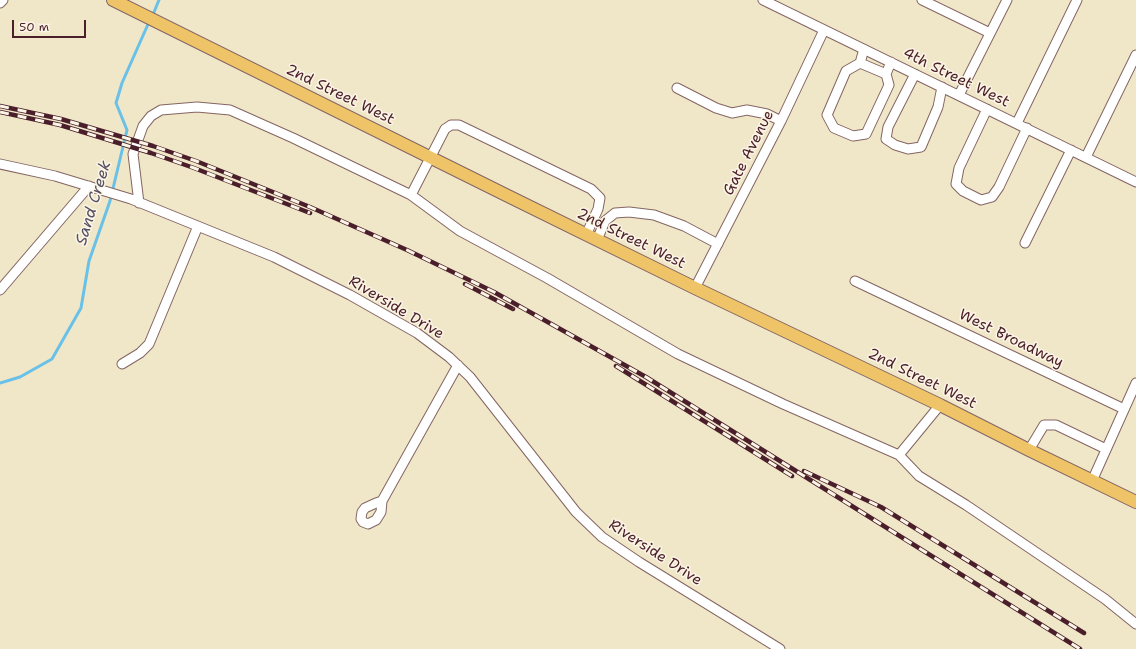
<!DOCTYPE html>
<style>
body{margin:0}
#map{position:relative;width:1136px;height:649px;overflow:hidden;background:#f0e7c9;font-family:"Shantell Sans",sans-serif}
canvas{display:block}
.scale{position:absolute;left:12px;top:20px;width:74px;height:18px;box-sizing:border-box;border:2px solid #4a1f2b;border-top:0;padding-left:5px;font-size:12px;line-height:14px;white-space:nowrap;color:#4a1f2b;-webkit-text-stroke:3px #fcf5e5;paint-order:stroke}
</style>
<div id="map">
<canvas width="1136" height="649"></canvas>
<div class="scale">50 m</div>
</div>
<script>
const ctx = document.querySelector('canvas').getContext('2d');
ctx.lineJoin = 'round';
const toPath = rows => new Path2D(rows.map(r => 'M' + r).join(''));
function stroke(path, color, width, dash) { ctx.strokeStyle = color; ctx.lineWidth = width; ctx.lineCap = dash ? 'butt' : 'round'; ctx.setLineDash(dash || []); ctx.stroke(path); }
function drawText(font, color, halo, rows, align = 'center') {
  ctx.font = font + ' "Shantell Sans",sans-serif'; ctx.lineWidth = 3; ctx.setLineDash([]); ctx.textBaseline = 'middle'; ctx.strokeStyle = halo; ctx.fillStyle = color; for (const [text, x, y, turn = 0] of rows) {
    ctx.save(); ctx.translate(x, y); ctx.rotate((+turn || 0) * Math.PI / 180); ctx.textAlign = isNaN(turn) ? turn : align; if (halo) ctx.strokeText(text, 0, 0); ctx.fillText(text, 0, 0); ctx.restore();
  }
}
stroke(toPath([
 [152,17,159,0],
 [0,383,20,377,52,359,81,308,89,261,110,201,127,130,116,103,122,83,149,22]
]), '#6ac1e7', 3);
const minor = toPath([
 [763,0,1136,182],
 [922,0,990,33],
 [0,3,3,0],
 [864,49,860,63,846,71,827,115,834,128,853,136,866,134,889,85,886,74,891,62],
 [860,63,886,74],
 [915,74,888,127,886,139,895,145,908,149,921,147,938,107,942,87],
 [677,88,716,108,732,113,747,110,767,114,781,121],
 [959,95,1007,0],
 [987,109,959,168,956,184,963,191,981,200,992,197,999,187,1027,128],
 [1017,123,1077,0],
 [1086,157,1136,55],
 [0,164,55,176,131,199,274,257,350,295,417,333,449,357,470,377,576,512,602,537,639,562,780,649],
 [411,195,445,129,451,125,459,125,591,189,600,198,598,209,586,235],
 [139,203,133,154,143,126,151,116,161,110,197,107,230,110,293,138,411,195,460,231,547,278,678,354,783,404,899,455,919,476,966,505,1105,599,1136,624],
 [597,240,605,221,615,213,629,212,654,215,684,226,718,244],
 [1025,243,1071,150],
 [855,281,1124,409],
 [695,288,781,121,824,30],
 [0,290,89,186],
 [122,364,140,353,149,344,198,226],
 [1029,450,1044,425,1056,425,1106,449],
 [899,455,940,405],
 [1092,481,1136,383],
 [382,501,458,365],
 [382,501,381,512,376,520,368,524,363,522,361,519,362,512,365,508,376,503,382,501]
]);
const major = toPath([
 [113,0,508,196,695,288,940,405,1029,450,1136,502]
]);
stroke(minor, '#846562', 11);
stroke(major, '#846562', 14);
stroke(minor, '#fff', 9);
stroke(major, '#efc469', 12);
const rail = toPath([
 [0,106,61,119,153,146,196,161,310,207,407,250,494,292,646,377,1080,649],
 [0,112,60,125,151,153,194,168,310,213],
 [465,284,513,309],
 [616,366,792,476],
 [804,471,881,507,1084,633]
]);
stroke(rail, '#4a1f2b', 4.5);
stroke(rail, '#fcf5e5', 3, [9]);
drawText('15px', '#4a1f2b', '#fcf5e5', [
 ["4th Street West",956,78,26],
 ["2nd Street West",340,95,26],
 ["Gate Avenue",749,153,-63],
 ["2nd Street West",631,239,26],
 ["Riverside Drive",396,308,31],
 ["West Broadway",1011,339,26],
 ["2nd Street West",922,379,26],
 ["Riverside Drive",655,553,33]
]);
drawText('italic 16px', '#545063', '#fcf5e5', [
 ["Sand Creek",94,203,-73]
]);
</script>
